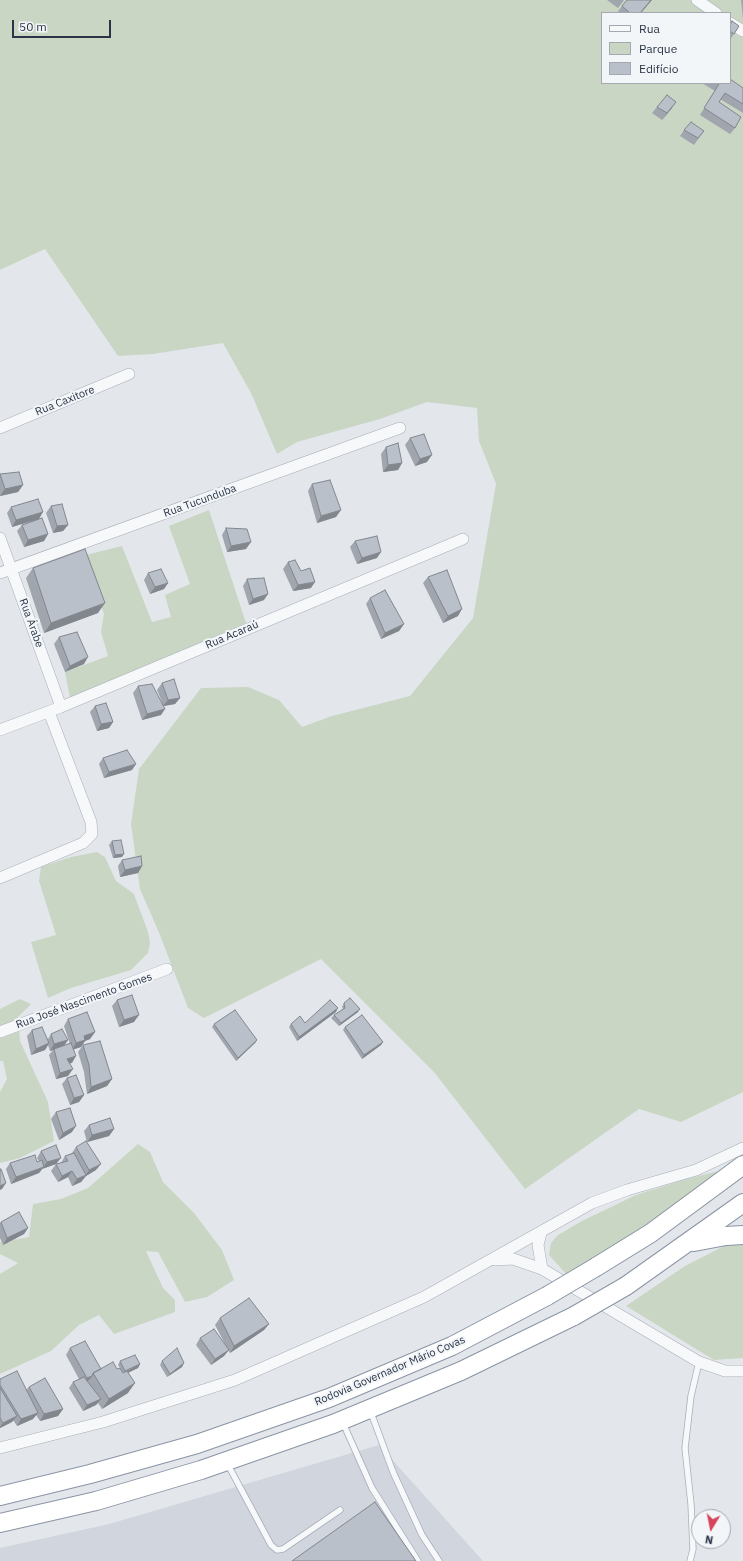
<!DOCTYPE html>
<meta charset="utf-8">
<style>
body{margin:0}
#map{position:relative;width:743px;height:1561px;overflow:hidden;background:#e3e7ec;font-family:"IBM Plex Sans",sans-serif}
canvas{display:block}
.legend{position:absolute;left:601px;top:12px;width:130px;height:72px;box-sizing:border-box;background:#f3f6f9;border:1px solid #a3a8b1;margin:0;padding:5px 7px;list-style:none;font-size:12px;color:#2a3446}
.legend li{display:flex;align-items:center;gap:8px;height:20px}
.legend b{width:20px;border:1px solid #a3a8b1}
.north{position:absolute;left:691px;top:1509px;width:40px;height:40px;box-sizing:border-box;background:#f3f6f9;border:1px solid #a3a8b1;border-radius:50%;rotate:190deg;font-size:11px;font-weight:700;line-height:16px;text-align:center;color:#2a3446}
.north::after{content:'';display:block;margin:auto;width:14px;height:18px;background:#d7435b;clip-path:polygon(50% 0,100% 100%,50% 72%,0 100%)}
.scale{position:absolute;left:12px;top:20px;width:99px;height:18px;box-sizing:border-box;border:2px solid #2a3446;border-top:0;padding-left:5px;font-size:12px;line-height:14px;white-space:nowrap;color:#2a3446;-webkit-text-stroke:3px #f3f6f9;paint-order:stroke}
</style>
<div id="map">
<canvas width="743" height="1561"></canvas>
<ul class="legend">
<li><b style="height:5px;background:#f6f8fa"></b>Rua</li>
<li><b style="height:11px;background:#c9d6c4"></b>Parque</li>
<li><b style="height:11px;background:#bac0ca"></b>Edifício</li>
</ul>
<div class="north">N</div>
<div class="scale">50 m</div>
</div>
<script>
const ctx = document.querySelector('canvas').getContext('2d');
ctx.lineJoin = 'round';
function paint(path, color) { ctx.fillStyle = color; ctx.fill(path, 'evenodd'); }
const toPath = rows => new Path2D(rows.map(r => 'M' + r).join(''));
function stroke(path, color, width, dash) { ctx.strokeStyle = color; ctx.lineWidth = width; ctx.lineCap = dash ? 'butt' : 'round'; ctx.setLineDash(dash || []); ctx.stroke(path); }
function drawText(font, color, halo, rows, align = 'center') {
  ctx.font = font + ' "IBM Plex Sans",sans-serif'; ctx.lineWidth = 4; ctx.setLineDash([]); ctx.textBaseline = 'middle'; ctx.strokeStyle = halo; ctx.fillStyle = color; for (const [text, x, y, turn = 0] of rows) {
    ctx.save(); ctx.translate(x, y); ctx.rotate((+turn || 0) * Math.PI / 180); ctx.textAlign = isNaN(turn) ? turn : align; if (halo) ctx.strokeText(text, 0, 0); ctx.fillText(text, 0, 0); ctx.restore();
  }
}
paint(toPath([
 [379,1445,483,1561,0,1561,0,1548,109,1524]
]), '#d1d6de');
paint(toPath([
 [0,0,743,0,743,1092,681,1122,639,1109,525,1189,434,1072,321,959,204,1018,188,1008,160,935,140,889,131,824,139,769,201,688,248,687,279,700,302,727,332,716,410,696,473,618,496,484,479,441,477,408,427,402,380,419,297,442,277,454,251,393,223,343,153,354,118,356,45,249,0,270],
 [602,13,730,13,730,83,602,83],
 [209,510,246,623,70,698,65,672,108,656,101,632,104,614,82,556,122,546,152,622,171,617,165,595,190,584,169,526],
 [97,852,105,857,116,881,134,894,148,932,150,943,148,953,131,970,71,988,48,998,31,942,56,935,39,881,41,867,71,857],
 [20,999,31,1004,18,1017,20,1041,48,1102,54,1141,20,1158,0,1163,0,1092,7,1079,3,1061,0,1061,0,1009],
 [138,1144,150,1152,163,1182,194,1213,222,1250,234,1280,207,1297,185,1302,158,1252,146,1251,163,1288,175,1300,175,1312,114,1334,99,1315,79,1325,51,1351,0,1374,0,1274,18,1263,0,1254,0,1242,29,1237,33,1204,61,1199,88,1188],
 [727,1169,654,1221,568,1276,549,1255,551,1243,558,1235,582,1221,636,1195,686,1179],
 [728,1244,743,1244,743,1358,714,1360,626,1306,685,1266]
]), '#c9d6c4');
const service = toPath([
 [370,1410,393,1472,422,1535,439,1561],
 [343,1423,372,1488,418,1561],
 [227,1463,271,1545,277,1550,283,1549,340,1510],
 [690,1561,693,1549,691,1504,685,1448,691,1396,699,1362]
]);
const minor = toPath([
 [697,0,716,13],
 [730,23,743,31],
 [0,428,129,374],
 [0,538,61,707],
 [0,573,400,428],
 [0,730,61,707,463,539],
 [0,878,83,843,92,834,91,822,49,712],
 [0,1032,167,969],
 [541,1233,538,1245,542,1269],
 [495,1260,513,1259,542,1269,699,1362,725,1371,743,1371],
 [0,1448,103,1422,235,1380,424,1297,592,1203,627,1190,696,1170,743,1148]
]);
const trunk = toPath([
 [694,1242,726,1236,743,1235],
 [596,1267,651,1233,743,1165],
 [626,1286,743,1203],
 [0,1496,90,1474,197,1444,329,1398,452,1346,547,1296],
 [0,1523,96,1501,201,1470,333,1424,461,1371,574,1316]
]);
stroke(service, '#a8aeb7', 7);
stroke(minor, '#a8aeb7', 12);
stroke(trunk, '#8a94a4', 20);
stroke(service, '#f6f8fa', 5.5);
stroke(minor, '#f6f8fa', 11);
stroke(trunk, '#fff', 18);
const trunkBridge = toPath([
 [547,1296,596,1267],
 [574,1316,626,1286]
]);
stroke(trunkBridge, '#8a94a4', 20, []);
stroke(trunkBridge, '#fff', 18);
paint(toPath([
 [607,0,624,0,618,8],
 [741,0,743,0,743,19],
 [622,6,641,13,617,13],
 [732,21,739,26,730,40,730,24],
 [702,83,730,83,743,88,743,113,720,99,719,102,735,128,730,134,700,115,715,91],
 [657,107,672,108,662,120,652,113],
 [684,130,704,131,694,145,680,136],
 [410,438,427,462,415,466,405,445],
 [386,447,402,463,398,470,383,472,381,454],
 [0,474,23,485,18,492,0,496],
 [312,484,336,517,317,523,308,491],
 [51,506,68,525,63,531,53,533,46,513],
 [11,507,39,519,48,534,44,541,24,547,17,531,22,525,37,519,12,527,7,513],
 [226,528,246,549,227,552,222,535],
 [355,541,377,558,357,564,350,547],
 [288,562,301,571,311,588,293,591,283,569],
 [33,568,98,613,44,633,26,578],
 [148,573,168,583,164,589,150,594,144,580],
 [428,577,458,616,443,623,423,583],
 [247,579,264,600,249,605,243,586],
 [370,598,404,624,399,631,381,639,366,604],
 [59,637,84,664,65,672,54,644],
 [162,683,180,698,175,704,164,706,161,715,142,720,133,693,138,686,162,702,157,690],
 [95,706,113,722,109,728,97,731,90,712],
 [103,758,132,770,104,778,99,764],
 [112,841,122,857,113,858,109,845],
 [122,860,142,866,138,873,120,877,118,866],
 [117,1000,134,1022,119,1027,112,1006],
 [344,1003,358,1012,339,1026,331,1018,334,1015,343,1009,342,1007],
 [336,1012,297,1041,289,1027,291,1024,305,1023],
 [68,1019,95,1032,90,1039,85,1041,81,1047,73,1049,72,1063,70,1063,68,1076,56,1079,49,1055,53,1050,50,1051,48,1045,45,1050,31,1055,27,1036,32,1030,48,1039,51,1034,68,1040,64,1046,70,1044,64,1026],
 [214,1024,257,1040,255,1043,236,1061,212,1027],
 [345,1027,383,1042,381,1045,362,1059,343,1030],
 [83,1045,112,1079,107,1086,87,1094,84,1072,78,1052],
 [67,1078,84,1095,79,1102,70,1105,62,1084],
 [56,1112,72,1132,59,1140,51,1119],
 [89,1125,114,1129,109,1136,87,1142,84,1131],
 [76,1147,96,1170,86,1176,81,1182,72,1186,68,1177,58,1182,51,1171,56,1164,61,1163,65,1156,72,1153],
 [41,1151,56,1164,42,1169,39,1173,11,1184,6,1169,10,1163,37,1162,39,1161,37,1158],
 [1,1222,28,1228,24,1234,3,1245,0,1238,0,1223],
 [220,1318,269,1324,264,1330,230,1353,228,1350,224,1356,211,1365,196,1345,200,1338,227,1348,215,1325],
 [70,1348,101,1369,117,1369,120,1368,118,1365,120,1361,140,1364,138,1368,128,1373,128,1393,102,1409,98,1403,96,1405,83,1411,69,1388,73,1382,79,1379,66,1355],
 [162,1361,184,1363,182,1367,167,1377,160,1365],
 [0,1379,26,1390,29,1387,63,1409,58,1416,40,1421,36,1415,33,1419,17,1426,13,1420,12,1422,0,1428]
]), '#a0a5ae');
paint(toPath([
 [651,0,652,0,641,13,640,13],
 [676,102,672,108,662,120,667,113],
 [432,455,427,462,415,466,420,459],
 [402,463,398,470,383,472,388,465],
 [23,485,18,492,0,496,5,489],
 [341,510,336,517,317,523,321,516],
 [43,512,39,519,12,527,16,520],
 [68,525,63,531,53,533,57,526],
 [48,534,44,541,24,547,28,540],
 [251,542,246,549,227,552,231,546],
 [381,552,377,558,357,564,362,558],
 [315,582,311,588,293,591,298,585],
 [168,583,164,589,150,594,155,587],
 [268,594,264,600,249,605,253,599],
 [105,603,98,613,44,633,51,623],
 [462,609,458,616,443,623,448,616],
 [404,624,399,631,381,639,385,633],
 [88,657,84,664,65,672,70,666],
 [180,698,175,704,163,706,168,700],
 [165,709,161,715,142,720,147,714],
 [113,722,109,728,97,731,101,724],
 [136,764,132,770,104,778,109,772],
 [124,854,122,857,113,858,115,855],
 [142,866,138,873,120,877,125,870],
 [338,1008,336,1012,297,1041,299,1037],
 [360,1009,358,1012,339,1026,341,1023],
 [139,1015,134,1022,119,1027,124,1020],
 [95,1032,90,1039,85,1041,81,1047,72,1050,76,1043,84,1036],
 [68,1040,63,1047,50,1051,54,1044],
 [257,1040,255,1043,236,1061,238,1058],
 [383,1042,381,1045,362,1059,364,1055],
 [49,1043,45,1050,31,1055,36,1049],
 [76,1056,72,1063,63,1065,67,1059],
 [73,1069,68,1076,56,1079,60,1073],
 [112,1079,107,1086,87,1094,91,1087],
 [84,1095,79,1102,70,1105,74,1098],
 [76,1126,72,1132,59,1140,63,1133],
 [114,1129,109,1136,87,1142,92,1135],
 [61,1158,56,1164,42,1169,47,1162],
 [101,1164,96,1170,86,1176,81,1182,72,1186,77,1179,85,1176,89,1170],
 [44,1167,39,1173,11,1184,16,1177],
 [72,1171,68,1177,58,1182,62,1176],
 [6,1183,2,1189,0,1190,0,1186],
 [28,1228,24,1234,3,1245,7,1238],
 [269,1324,264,1330,230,1353,234,1346],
 [229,1350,224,1356,211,1365,215,1359],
 [184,1363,182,1367,167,1377,170,1374],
 [140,1364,138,1368,123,1375,126,1372],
 [92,1376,87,1382,82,1385,87,1378],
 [135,1383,128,1393,102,1409,109,1399],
 [101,1399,96,1405,83,1411,87,1405],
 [63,1409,58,1416,40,1421,44,1414],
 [38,1413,33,1419,17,1426,21,1419],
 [17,1416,12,1422,0,1428,0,1427,3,1423]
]), '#82868d');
const building = toPath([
 [627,0,651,0,640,13,630,13,622,6,627,0],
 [732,21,739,26,734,34,730,31,730,25,732,21],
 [730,79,743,88,743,104,725,93,719,102,741,117,735,128,704,108,719,84,717,83,730,83,730,79],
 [667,95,676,102,667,113,657,107,667,95],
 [691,122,704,131,698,138,684,130,691,122],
 [424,434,432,455,420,459,410,438,424,434],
 [398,443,402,463,388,465,386,447,398,443],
 [19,472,23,485,5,489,0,474,19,472],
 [330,480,341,510,321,516,312,484,330,480],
 [38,499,43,512,16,520,11,507,38,499],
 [62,504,68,525,57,526,51,506,62,504],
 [42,518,48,534,28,540,22,525,42,518],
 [226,528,247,529,251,542,231,546,226,528],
 [377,536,381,552,362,558,355,541,377,536],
 [85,549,105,603,51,623,33,568,85,549],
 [295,560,301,571,310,568,315,582,298,585,288,562,295,560],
 [161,569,168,583,155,587,148,573,161,569],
 [447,570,462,609,448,616,428,577,447,570],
 [264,578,268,594,253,599,247,579,264,578],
 [385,590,404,624,385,633,370,598,385,590],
 [77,632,88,657,70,666,59,637,77,632],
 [174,679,180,698,168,700,162,683,174,679],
 [152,684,165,709,147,714,138,686,152,684],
 [106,703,113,722,101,724,95,706,106,703],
 [127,750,136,764,109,772,103,758,127,750],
 [121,840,124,854,115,855,112,841,121,840],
 [141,856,142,866,125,870,122,860,141,856],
 [132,995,139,1015,124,1020,117,1000,132,995],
 [350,998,360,1009,341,1023,334,1015,345,1008,344,1003,350,998],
 [330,1000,338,1008,299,1037,291,1024,300,1016,305,1023,330,1000],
 [235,1010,257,1040,238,1058,214,1024,235,1010],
 [87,1012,95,1032,84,1036,85,1040,76,1043,68,1019,87,1012],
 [362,1015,383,1042,364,1055,345,1027,362,1015],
 [42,1027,49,1043,36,1049,32,1030,42,1027],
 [62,1029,68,1040,54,1044,51,1034,62,1029],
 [100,1041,112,1079,91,1087,89,1065,83,1045,100,1041],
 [71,1043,76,1056,67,1059,73,1069,60,1073,54,1049,71,1043],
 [76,1075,84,1095,74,1098,67,1078,76,1075],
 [70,1108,76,1126,63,1133,56,1112,70,1108],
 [110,1118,114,1129,92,1135,89,1125,110,1118],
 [86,1141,101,1164,89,1170,76,1147,86,1141],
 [56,1145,61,1158,47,1162,41,1151,56,1145],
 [74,1153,86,1175,77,1179,72,1171,62,1176,56,1164,68,1161,65,1156,74,1153],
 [35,1155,37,1162,42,1160,44,1167,16,1177,10,1163,35,1155],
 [0,1169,1,1169,6,1183,0,1186,0,1169],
 [19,1212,28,1228,7,1238,1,1222,19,1212],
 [249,1298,269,1324,234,1346,220,1318,249,1298],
 [214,1329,229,1350,215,1359,200,1338,214,1329],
 [85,1341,101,1369,93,1373,92,1376,87,1378,70,1348,85,1341],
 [177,1348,184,1363,170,1374,162,1361,177,1348],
 [135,1355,140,1364,125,1371,120,1361,135,1355],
 [113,1362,117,1369,120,1368,123,1373,127,1371,135,1383,109,1399,93,1373,113,1362],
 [17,1371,38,1413,21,1419,0,1385,0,1379,17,1371],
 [84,1377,101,1399,87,1405,73,1382,84,1377],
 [45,1378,63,1409,44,1414,29,1387,45,1378],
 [0,1388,17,1416,3,1423,0,1418,0,1388],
 [375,1502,416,1561,292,1561,375,1502]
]);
paint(building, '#bac0ca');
stroke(building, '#82868d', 1);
drawText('11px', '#2a3446', '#f3f6f9', [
 ["Rua Caxitore",65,401,-22],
 ["Rua Tucunduba",200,501,-20],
 ["Rua Árabe",31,623,70],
 ["Rua Acaraú",232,635,-23],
 ["Rua José Nascimento Gomes",84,1001,-20],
 ["Rodovia Governador Mário Covas",390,1371,-23]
]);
</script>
